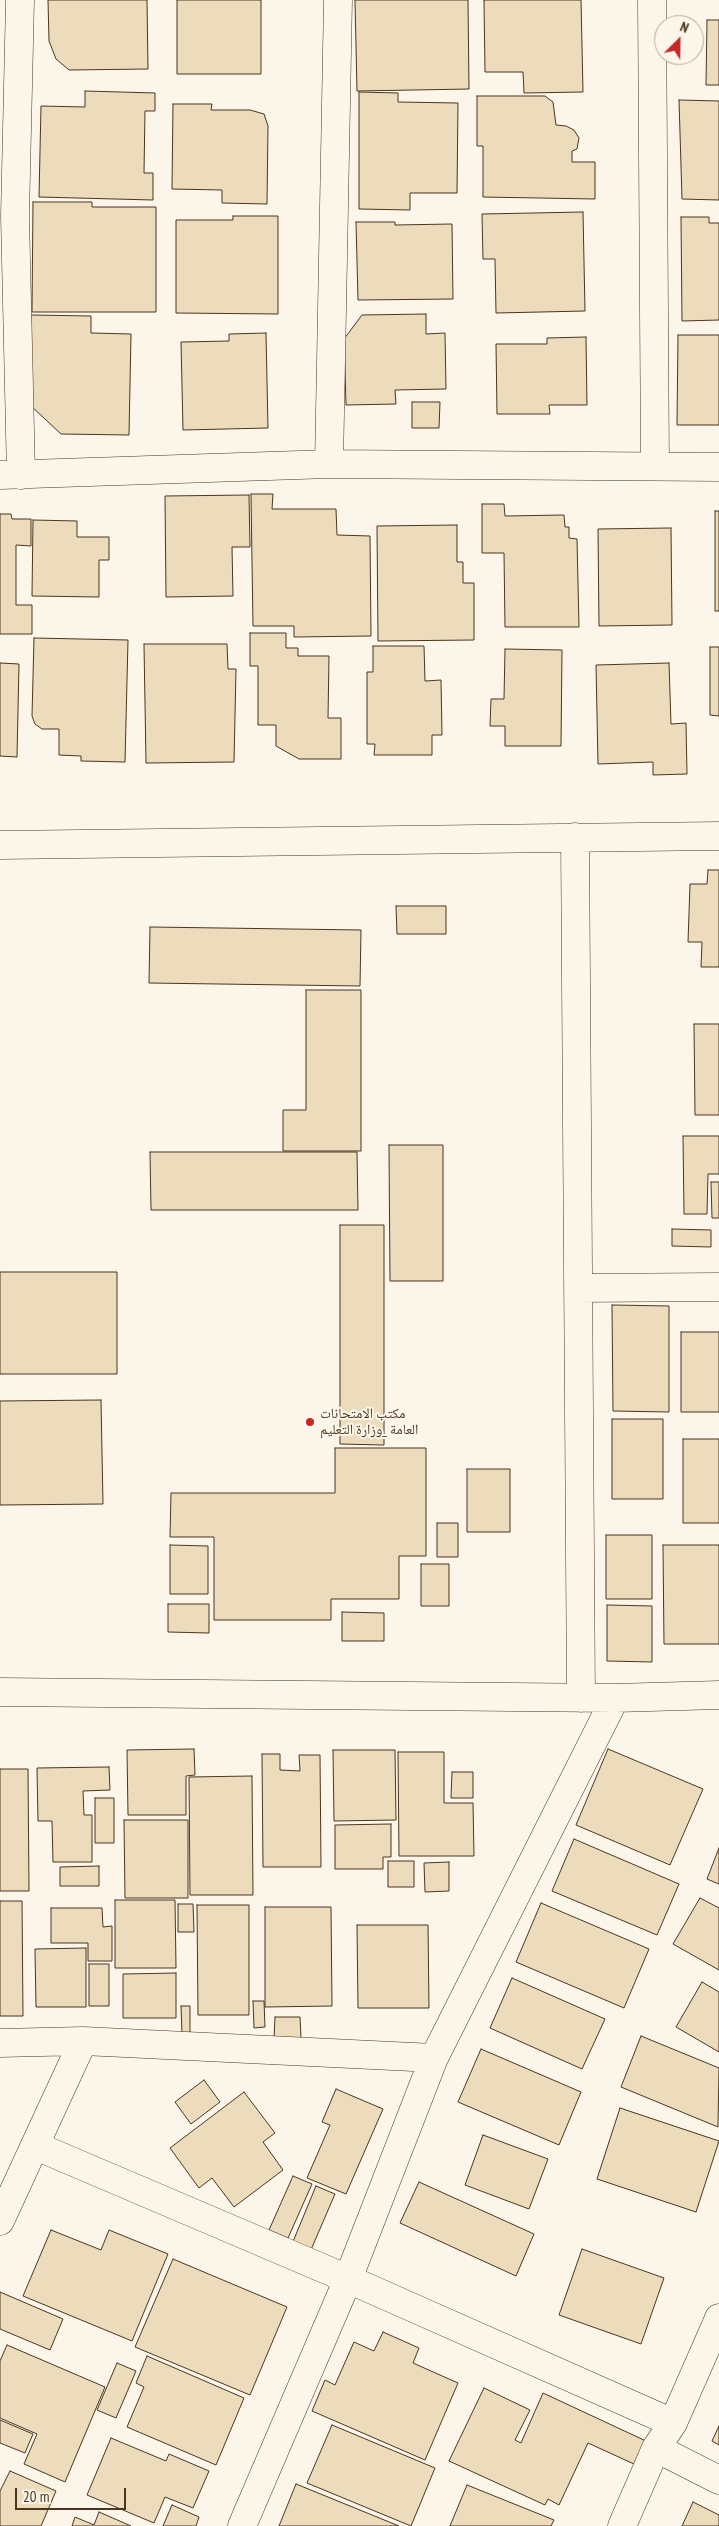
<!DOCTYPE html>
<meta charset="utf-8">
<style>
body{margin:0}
#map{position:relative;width:719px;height:2526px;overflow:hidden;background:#fbf6e9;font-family:"PT Sans Narrow",sans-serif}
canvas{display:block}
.north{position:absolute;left:654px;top:15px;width:50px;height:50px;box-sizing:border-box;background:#fbf6e9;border:1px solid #b4a999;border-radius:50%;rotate:23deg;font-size:14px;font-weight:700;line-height:20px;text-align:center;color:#4a3520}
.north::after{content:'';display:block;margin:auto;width:18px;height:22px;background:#c62828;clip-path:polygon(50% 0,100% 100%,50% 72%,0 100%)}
.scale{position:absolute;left:15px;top:2488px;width:111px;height:22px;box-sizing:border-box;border:2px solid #4a3520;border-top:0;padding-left:6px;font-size:15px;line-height:18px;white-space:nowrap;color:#4a3520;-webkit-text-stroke:4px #fbf6e9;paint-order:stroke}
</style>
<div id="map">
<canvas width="719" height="2526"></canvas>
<div class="north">N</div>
<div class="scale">20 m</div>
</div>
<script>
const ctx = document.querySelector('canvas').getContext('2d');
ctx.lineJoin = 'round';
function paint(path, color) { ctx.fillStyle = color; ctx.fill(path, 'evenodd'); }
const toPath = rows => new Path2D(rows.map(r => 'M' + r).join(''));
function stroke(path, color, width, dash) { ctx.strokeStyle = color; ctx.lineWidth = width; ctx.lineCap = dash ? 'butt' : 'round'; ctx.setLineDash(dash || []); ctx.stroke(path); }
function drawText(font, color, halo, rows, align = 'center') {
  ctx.font = font + ' "PT Sans Narrow","Noto Naskh Arabic",sans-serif'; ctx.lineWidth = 4; ctx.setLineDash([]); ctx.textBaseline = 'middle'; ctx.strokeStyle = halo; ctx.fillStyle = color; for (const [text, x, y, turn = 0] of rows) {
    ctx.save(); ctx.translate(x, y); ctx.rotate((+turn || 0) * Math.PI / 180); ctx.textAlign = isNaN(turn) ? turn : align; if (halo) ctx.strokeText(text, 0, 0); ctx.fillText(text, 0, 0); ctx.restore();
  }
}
const building = toPath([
 [48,0,147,0,148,69,69,70,56,59,49,41,48,0],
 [177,0,261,0,261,74,177,74,177,0],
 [355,0,468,0,469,89,357,91,355,0],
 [484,0,581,0,583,92,524,93,523,72,485,72,484,0],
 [707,20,719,20,719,85,706,85,707,20],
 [85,91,155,93,155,111,145,111,144,173,153,173,153,200,39,197,41,106,85,107,85,91],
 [359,92,398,93,398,102,458,103,457,193,410,193,410,210,359,209,359,92],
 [477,96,545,96,553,102,556,125,566,126,574,130,579,138,577,149,572,151,572,162,595,162,595,199,483,197,483,146,477,146,477,96],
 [679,100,719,101,719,200,682,199,679,100],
 [173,104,212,104,211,110,250,110,264,114,268,126,267,204,222,203,222,190,172,189,173,104],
 [33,202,92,202,92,207,156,207,156,312,32,312,33,202],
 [583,212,585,311,496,313,495,259,483,259,482,214,583,212],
 [233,216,278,216,278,314,176,313,176,220,233,220,233,216],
 [681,217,709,217,709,223,719,223,719,320,682,321,681,217],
 [356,222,395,222,395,225,452,224,453,299,358,300,356,222],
 [426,314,426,334,445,333,446,389,395,390,396,404,346,405,344,339,362,315,426,314],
 [31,315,91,316,91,333,131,334,129,435,61,434,30,405,31,315],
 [266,333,268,428,183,430,181,342,229,341,229,334,266,333],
 [678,335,719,335,719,425,677,425,678,335],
 [586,337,587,405,549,405,550,414,497,414,496,344,547,344,547,338,586,337],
 [412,402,440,402,439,428,412,428,412,402],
 [251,494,273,494,272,509,336,509,337,535,370,536,371,636,294,637,294,626,253,626,251,494],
 [249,495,250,547,232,547,233,596,166,597,165,496,249,495],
 [482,504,504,504,505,516,564,515,565,527,569,527,569,538,577,539,579,627,505,627,504,553,482,553,482,504],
 [715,511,719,511,719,611,715,611,715,511],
 [0,514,11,514,12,519,31,519,31,546,16,545,16,605,32,605,32,634,0,634,0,514],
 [33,520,77,521,77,537,109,537,109,560,99,560,99,597,32,596,33,520],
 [457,525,457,562,463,562,463,583,474,583,474,640,378,641,377,526,457,525],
 [671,528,672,625,599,626,598,529,671,528],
 [250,633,286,633,286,648,298,648,298,656,329,656,328,718,341,718,341,759,299,759,276,746,276,725,258,725,258,666,250,666,250,633],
 [34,638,128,640,125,762,81,761,81,756,59,755,59,729,42,729,35,724,32,716,34,638],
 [144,644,227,644,228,669,236,669,234,762,146,763,144,644],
 [373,646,424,646,425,681,441,680,442,735,432,735,432,755,374,755,375,744,367,744,367,672,373,672,373,646],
 [710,647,719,647,719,716,710,715,710,647],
 [505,649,562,650,561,746,505,746,505,726,490,726,491,699,504,699,505,649],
 [0,663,19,664,17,757,0,756,0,663],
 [669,663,671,724,686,723,687,774,653,775,653,762,598,764,596,665,669,663],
 [708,870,719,870,719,967,701,967,702,942,688,942,690,884,707,884,708,870],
 [396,906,446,906,446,934,397,934,396,906],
 [150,927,361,930,360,986,149,983,150,927],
 [306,990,361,990,361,1151,283,1151,283,1110,306,1110,306,990],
 [694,1024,719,1024,719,1115,695,1115,694,1024],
 [683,1136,719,1136,719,1174,708,1174,707,1214,684,1214,683,1136],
 [389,1145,443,1145,443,1281,390,1281,389,1145],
 [150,1152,357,1152,358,1210,151,1210,150,1152],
 [711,1182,719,1182,719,1218,712,1218,711,1182],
 [340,1225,384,1225,384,1445,340,1444,340,1225],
 [672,1229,711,1230,711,1247,672,1246,672,1229],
 [0,1272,117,1272,117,1374,0,1374,0,1272],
 [612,1305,669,1306,669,1412,613,1411,612,1305],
 [681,1332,719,1332,719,1412,681,1412,681,1332],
 [101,1400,103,1504,0,1505,0,1401,101,1400],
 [612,1419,663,1419,663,1499,612,1499,612,1419],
 [683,1439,719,1439,719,1523,683,1523,683,1439],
 [335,1448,426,1448,426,1556,399,1556,399,1599,331,1599,331,1620,214,1620,214,1537,170,1537,171,1493,335,1493,335,1448],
 [467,1469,510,1469,510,1532,467,1532,467,1469],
 [437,1523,458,1523,458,1557,437,1557,437,1523],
 [606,1535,652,1535,652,1599,606,1599,606,1535],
 [170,1545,208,1546,208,1594,170,1594,170,1545],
 [663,1545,719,1545,719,1644,664,1644,663,1545],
 [421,1564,449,1564,449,1606,421,1606,421,1564],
 [168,1604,209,1604,209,1633,168,1632,168,1604],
 [607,1605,652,1606,652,1662,607,1661,607,1605],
 [342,1612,384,1613,384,1641,342,1641,342,1612],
 [194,1749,195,1775,186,1776,186,1815,128,1815,127,1750,194,1749],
 [608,1749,703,1789,670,1865,576,1825,608,1749],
 [333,1750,395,1750,396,1820,334,1821,333,1750],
 [398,1752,444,1752,444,1803,473,1803,474,1856,399,1856,398,1752],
 [262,1754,280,1754,280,1770,300,1771,299,1755,320,1755,321,1867,263,1867,262,1754],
 [109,1767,110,1790,83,1791,84,1815,92,1815,92,1862,53,1862,52,1821,38,1821,37,1768,109,1767],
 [0,1769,28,1769,29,1891,0,1891,0,1769],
 [452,1772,473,1772,473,1798,451,1798,452,1772],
 [252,1776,253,1895,190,1895,189,1777,252,1776],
 [95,1798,114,1798,114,1843,95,1843,95,1798],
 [124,1820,188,1820,188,1898,125,1898,124,1820],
 [391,1824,391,1857,383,1857,383,1869,335,1869,335,1825,391,1824],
 [574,1839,679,1884,657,1935,552,1891,574,1839],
 [719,1848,719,1884,707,1879,719,1848],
 [388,1861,414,1861,414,1887,388,1887,388,1861],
 [449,1862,449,1891,425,1892,424,1863,449,1862],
 [99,1866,99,1886,60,1886,60,1867,99,1866],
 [700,1898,719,1908,719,1970,673,1944,700,1898],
 [115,1900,175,1900,176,1968,115,1968,115,1900],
 [0,1901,22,1901,23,2016,0,2016,0,1901],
 [541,1903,649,1949,624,2008,516,1962,541,1903],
 [178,1904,193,1904,194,1932,178,1932,178,1904],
 [197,1905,249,1905,249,2015,198,2015,197,1905],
 [265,1907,331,1907,332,2006,265,2007,265,1907],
 [51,1908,102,1908,103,1927,112,1926,112,1961,88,1961,88,1943,51,1943,51,1908],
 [357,1925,428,1925,429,2008,358,2008,357,1925],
 [86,1948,86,2007,36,2007,35,1949,86,1948],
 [89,1964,109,1964,109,2006,89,2006,89,1964],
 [176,1973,176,2018,123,2018,123,1974,176,1973],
 [512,1978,605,2019,582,2069,490,2028,512,1978],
 [702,1982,719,1992,719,2052,676,2027,702,1982],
 [253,2001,264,2001,265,2027,254,2028,253,2001],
 [181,2006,190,2006,190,2033,182,2033,181,2006],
 [275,2017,300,2017,301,2038,274,2038,275,2017],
 [641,2036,719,2068,718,2127,621,2087,641,2036],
 [481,2049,581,2092,559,2145,458,2102,481,2049],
 [204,2080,220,2102,191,2124,175,2102,204,2080],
 [336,2089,383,2109,346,2194,307,2178,330,2125,322,2122,336,2089],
 [244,2092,275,2133,263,2142,283,2170,234,2207,212,2178,199,2188,170,2148,244,2092],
 [620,2108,719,2141,696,2212,597,2179,620,2108],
 [483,2135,548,2159,529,2209,465,2185,483,2135],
 [293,2176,312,2184,288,2238,269,2230,293,2176],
 [419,2182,534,2234,516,2276,400,2223,419,2182],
 [316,2186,335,2194,310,2252,292,2244,316,2186],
 [51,2230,101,2250,109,2230,168,2254,132,2341,23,2296,51,2230],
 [582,2249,664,2278,641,2344,559,2315,582,2249],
 [173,2259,287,2307,250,2395,135,2347,173,2259],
 [0,2292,63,2319,50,2350,0,2329,0,2292],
 [383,2332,419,2348,413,2363,458,2383,425,2460,312,2411,325,2380,335,2385,354,2342,374,2351,383,2332],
 [7,2345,105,2387,65,2482,24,2464,37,2434,0,2418,0,2361,7,2345],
 [147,2356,244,2398,216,2465,127,2427,144,2387,136,2383,147,2356],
 [117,2363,136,2371,116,2418,97,2410,117,2363],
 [484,2388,530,2410,515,2440,521,2443,543,2393,646,2441,634,2464,588,2443,559,2505,548,2499,545,2505,449,2461,484,2388],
 [0,2420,33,2434,25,2453,0,2443,0,2420],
 [332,2425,435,2468,411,2526,307,2483,332,2425],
 [719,2426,719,2445,712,2441,719,2426],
 [111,2438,166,2461,169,2454,209,2471,193,2508,165,2497,154,2523,87,2495,111,2438],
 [10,2471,56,2491,41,2526,0,2526,0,2491,10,2471],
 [296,2484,399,2526,279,2526,296,2484],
 [467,2485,554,2520,551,2526,450,2526,467,2485],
 [693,2502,719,2515,719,2526,682,2526,693,2502],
 [172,2505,199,2517,196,2526,163,2526,172,2505],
 [99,2512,131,2526,72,2526,75,2517,94,2525,99,2512]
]);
paint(building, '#ecdcbc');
stroke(building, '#4a3520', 1);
const street = toPath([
 [20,0,15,216,21,475],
 [652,0,655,466],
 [329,464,338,0],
 [0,475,329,464,719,467],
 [575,837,581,1698],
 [0,845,719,836],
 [579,1288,719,1287],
 [0,1692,615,1698,719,1695],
 [0,2043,83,2041,434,2058],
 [36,2146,348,2279,673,2423],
 [0,2221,83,2041],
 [656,2448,719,2480],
 [242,2526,348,2279,434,2058,615,1698],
 [622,2526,656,2448,673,2423,719,2318]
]);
stroke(street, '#4a3520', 29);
stroke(street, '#fbf6e9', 28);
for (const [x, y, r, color] of [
 [310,1422,5,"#c62828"]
]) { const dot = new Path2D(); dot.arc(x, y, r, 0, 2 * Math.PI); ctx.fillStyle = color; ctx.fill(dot); stroke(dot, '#fbf6e9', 2); }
drawText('14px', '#4a3520', '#fbf6e9', [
 ["مكتب الامتحانات",320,1414],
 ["العامة _وزارة التعليم",320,1430]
], 'left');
</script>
